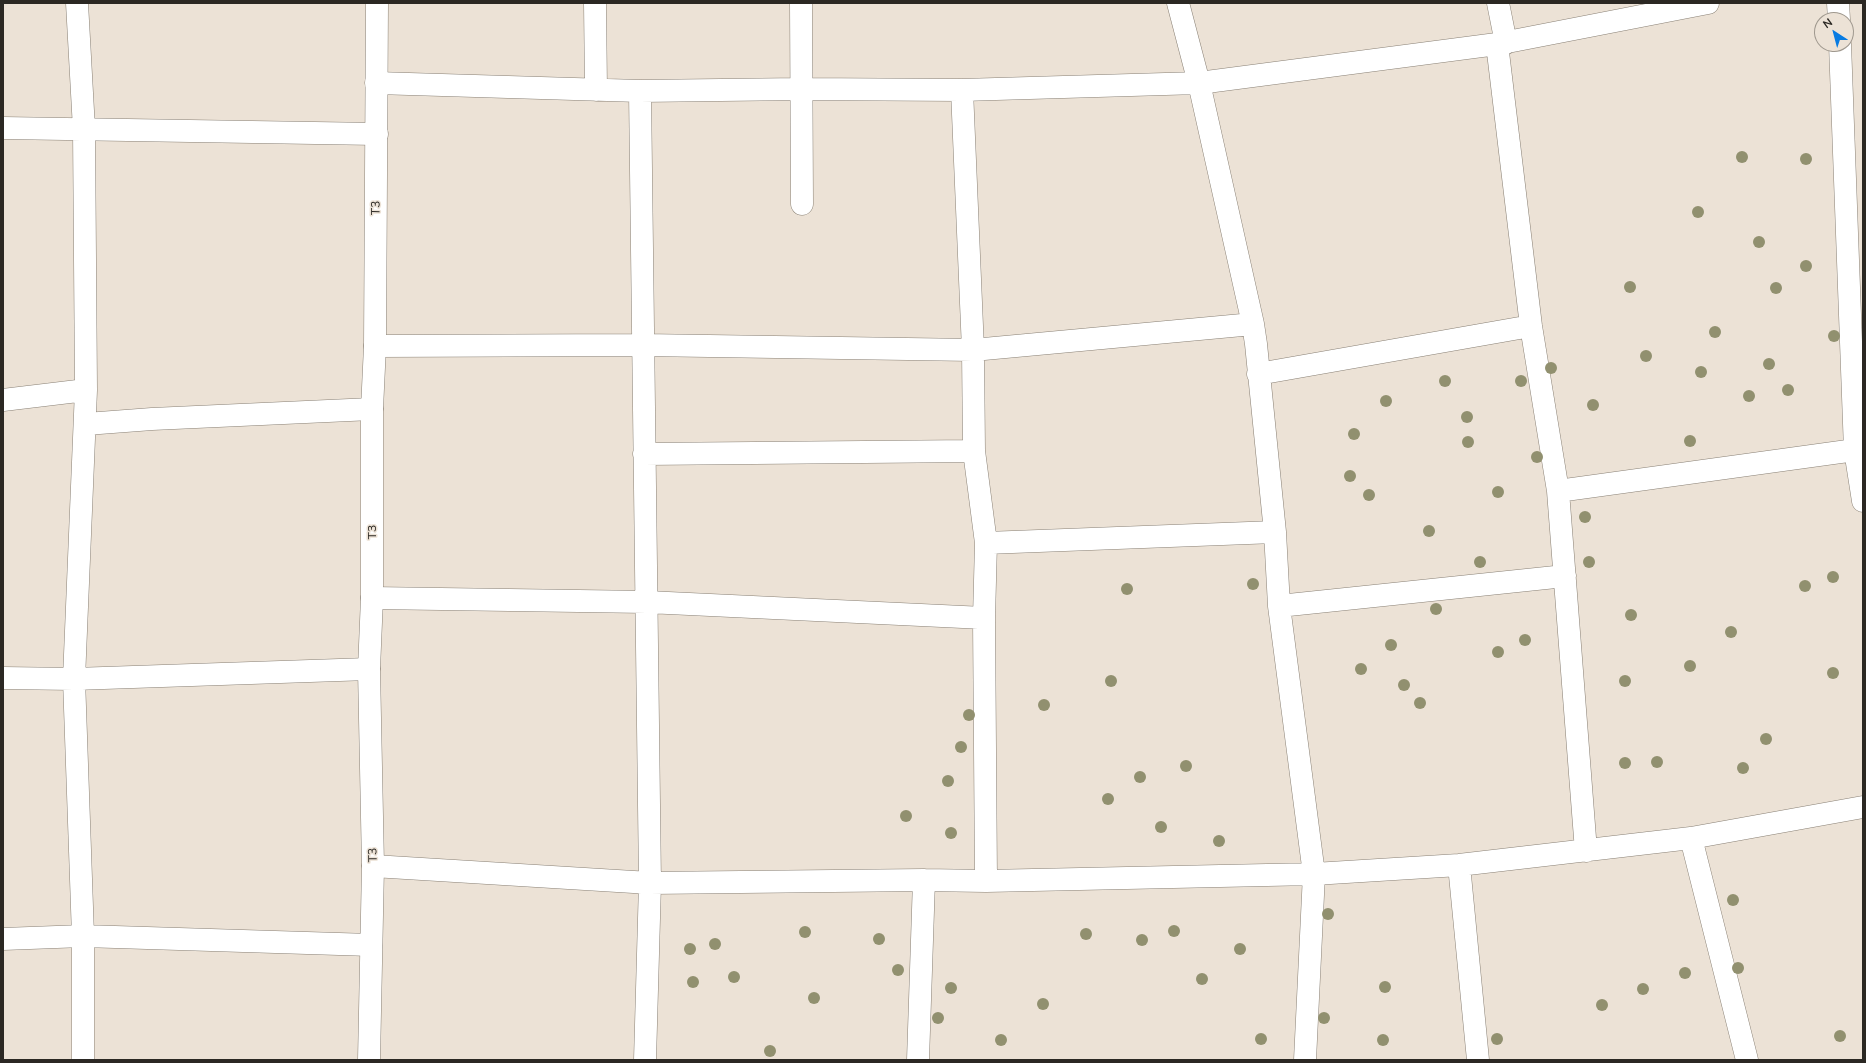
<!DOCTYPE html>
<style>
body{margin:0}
#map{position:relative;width:1866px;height:1063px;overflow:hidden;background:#ece2d6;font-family:Mulish,sans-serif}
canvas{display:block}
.frame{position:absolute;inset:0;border:4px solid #2b2823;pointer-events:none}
.north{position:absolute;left:1814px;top:12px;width:40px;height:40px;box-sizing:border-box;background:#ece2d6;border:1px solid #9f988e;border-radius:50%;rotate:324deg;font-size:11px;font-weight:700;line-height:16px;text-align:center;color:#2b2823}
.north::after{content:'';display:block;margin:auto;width:14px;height:18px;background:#077be2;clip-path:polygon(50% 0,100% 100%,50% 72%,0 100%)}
</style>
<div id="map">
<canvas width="1866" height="1063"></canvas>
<div class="frame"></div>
<div class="north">N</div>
</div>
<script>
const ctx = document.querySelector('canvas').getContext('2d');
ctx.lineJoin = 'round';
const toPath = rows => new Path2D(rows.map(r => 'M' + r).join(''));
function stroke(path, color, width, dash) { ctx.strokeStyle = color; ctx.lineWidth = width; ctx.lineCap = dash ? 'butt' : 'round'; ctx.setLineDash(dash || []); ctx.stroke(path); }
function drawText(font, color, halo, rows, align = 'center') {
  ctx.font = font + ' Mulish,sans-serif'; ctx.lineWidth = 3; ctx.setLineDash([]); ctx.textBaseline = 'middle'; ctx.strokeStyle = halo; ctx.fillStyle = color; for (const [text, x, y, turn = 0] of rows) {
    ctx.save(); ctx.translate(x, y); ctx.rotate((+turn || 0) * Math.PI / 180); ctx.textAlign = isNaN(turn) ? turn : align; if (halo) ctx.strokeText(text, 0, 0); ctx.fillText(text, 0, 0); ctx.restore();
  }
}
const minor = toPath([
 [77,3,84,129,86,390,74,679,83,936,83,1060],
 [595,3,596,90],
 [801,3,802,204],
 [1178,3,1199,83,1253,324,1256,344,1275,532,1279,606,1314,874,1305,1060],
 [1498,3,1506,43],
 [1838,3,1839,20],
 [1497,44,1531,326,1558,491,1586,851],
 [1840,44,1855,450,1863,501],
 [376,83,640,91,801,89,962,90,1199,83,1497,44,1708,3],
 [962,90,973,350,974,451,986,543,984,618,986,881],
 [640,91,650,883,645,1060],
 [3,128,377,134],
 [375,346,643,345,973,350,1253,324],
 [1258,374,1531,326],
 [3,400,86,390],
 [86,424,152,419,372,409],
 [644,454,974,451],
 [1558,491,1855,450],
 [986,543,1275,532],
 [372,598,647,602,984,618],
 [1279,606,1565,576],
 [3,678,74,679,369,669],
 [1691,838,1747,1060],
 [1459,865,1478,1060],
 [373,866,650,883,924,880,986,881,1314,874,1459,865,1691,838,1863,807],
 [3,939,83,936,371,945],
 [918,1060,924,880]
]);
const tertiary = toPath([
 [369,1060,373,866,369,669,372,598,372,409,375,346,377,3]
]);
stroke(minor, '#898075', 23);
stroke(tertiary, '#898075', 23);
stroke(minor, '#fff', 22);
stroke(tertiary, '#fff', 22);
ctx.fillStyle = '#91906f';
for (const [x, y] of [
 [1742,157],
 [1806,159],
 [1698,212],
 [1759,242],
 [1806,266],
 [1630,287],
 [1776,288],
 [1715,332],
 [1834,336],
 [1646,356],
 [1769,364],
 [1551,368],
 [1701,372],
 [1445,381],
 [1521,381],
 [1788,390],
 [1749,396],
 [1386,401],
 [1593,405],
 [1467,417],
 [1354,434],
 [1690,441],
 [1468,442],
 [1537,457],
 [1350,476],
 [1498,492],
 [1369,495],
 [1585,517],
 [1429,531],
 [1480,562],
 [1589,562],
 [1833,577],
 [1253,584],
 [1805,586],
 [1127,589],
 [1436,609],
 [1631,615],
 [1731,632],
 [1525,640],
 [1391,645],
 [1498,652],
 [1690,666],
 [1361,669],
 [1833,673],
 [1111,681],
 [1625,681],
 [1404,685],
 [1420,703],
 [1044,705],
 [969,715],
 [1766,739],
 [961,747],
 [1657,762],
 [1625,763],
 [1186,766],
 [1743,768],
 [1140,777],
 [948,781],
 [1108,799],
 [906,816],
 [1161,827],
 [951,833],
 [1219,841],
 [1733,900],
 [1328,914],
 [1174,931],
 [805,932],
 [1086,934],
 [879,939],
 [1142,940],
 [715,944],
 [690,949],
 [1240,949],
 [1738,968],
 [898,970],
 [1685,973],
 [734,977],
 [1202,979],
 [693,982],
 [1385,987],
 [951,988],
 [1643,989],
 [814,998],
 [1043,1004],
 [1602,1005],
 [938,1018],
 [1324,1018],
 [1840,1036],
 [1261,1039],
 [1497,1039],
 [1001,1040],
 [1383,1040],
 [770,1051]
]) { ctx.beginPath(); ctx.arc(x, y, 6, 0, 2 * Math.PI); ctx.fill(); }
drawText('12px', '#2b2823', '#ece2d6', [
 ["T3",376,208,-89],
 ["T3",372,532,-90],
 ["T3",373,855,-91]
]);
</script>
